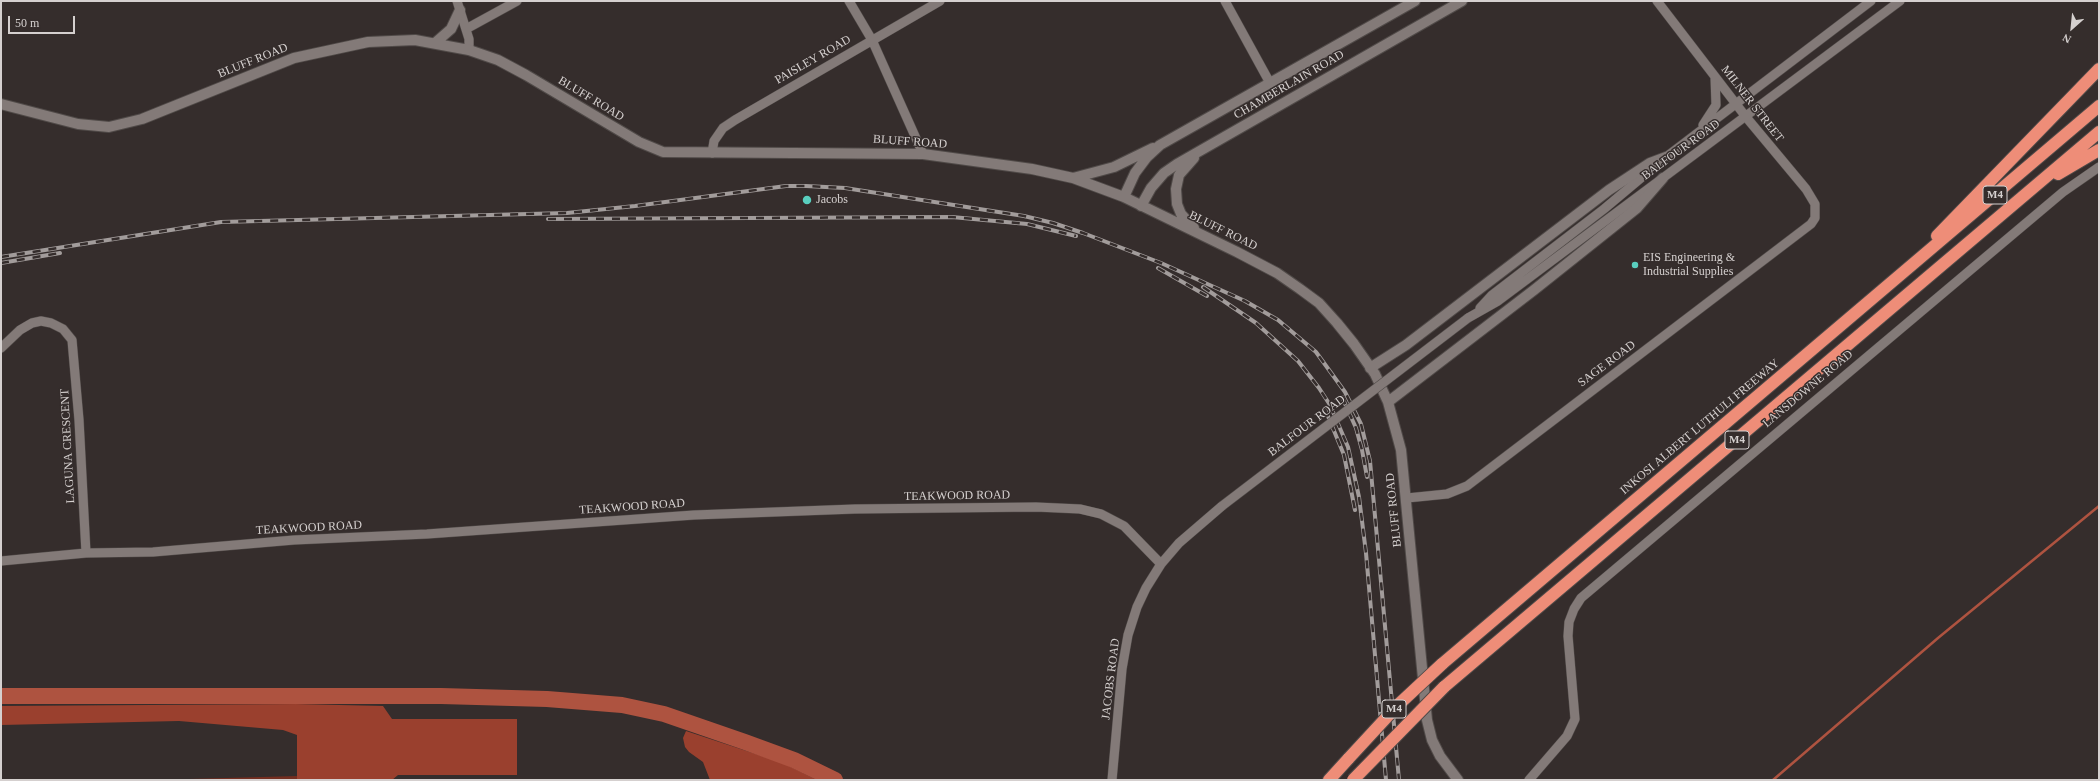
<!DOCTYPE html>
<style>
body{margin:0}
#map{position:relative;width:2100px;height:781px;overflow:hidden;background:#352d2c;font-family:"Times New Roman",serif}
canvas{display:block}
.frame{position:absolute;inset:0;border:2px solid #d5d0cf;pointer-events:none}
.north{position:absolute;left:2052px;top:8px;width:40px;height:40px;-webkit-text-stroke:3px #352d2c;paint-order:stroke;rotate:207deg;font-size:11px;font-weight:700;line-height:16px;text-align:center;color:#d5d0cf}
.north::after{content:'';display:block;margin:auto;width:14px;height:18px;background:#d5d0cf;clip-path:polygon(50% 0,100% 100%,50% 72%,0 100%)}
.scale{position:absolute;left:8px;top:16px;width:67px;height:18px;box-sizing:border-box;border:2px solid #d5d0cf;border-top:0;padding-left:5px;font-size:12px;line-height:14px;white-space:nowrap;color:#d5d0cf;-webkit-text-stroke:3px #352d2c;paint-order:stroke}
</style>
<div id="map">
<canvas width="2100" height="781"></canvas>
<div class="frame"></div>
<div class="north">N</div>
<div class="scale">50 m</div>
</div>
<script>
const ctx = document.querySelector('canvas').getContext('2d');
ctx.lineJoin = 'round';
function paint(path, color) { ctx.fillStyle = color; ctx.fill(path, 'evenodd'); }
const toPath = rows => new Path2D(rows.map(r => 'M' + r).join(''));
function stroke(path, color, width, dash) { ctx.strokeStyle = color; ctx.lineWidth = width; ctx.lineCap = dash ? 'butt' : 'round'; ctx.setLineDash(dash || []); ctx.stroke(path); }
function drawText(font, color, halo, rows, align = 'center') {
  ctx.font = font + ' "Times New Roman",serif'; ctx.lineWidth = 3; ctx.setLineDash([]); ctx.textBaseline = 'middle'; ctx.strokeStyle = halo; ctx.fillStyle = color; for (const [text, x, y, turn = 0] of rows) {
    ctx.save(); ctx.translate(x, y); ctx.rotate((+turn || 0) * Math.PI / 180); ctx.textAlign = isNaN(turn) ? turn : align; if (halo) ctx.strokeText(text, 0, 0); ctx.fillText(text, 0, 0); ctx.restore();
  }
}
paint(toPath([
 [298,776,297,780,153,780]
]), '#742e20');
paint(toPath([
 [296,704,383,706,392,719,517,719,517,775,398,775,392,780,297,780,297,735,283,730,179,721,1,725,1,706],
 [686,731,783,763,817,780,710,780,703,762,689,752,685,747,683,738]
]), '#9a402e');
stroke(toPath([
 [1773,780,1938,638,2099,506]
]), '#ae5340', 2.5);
stroke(toPath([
 [1,696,441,696,547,699,622,705,664,714,745,742,794,760,835,780]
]), '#ae5340', 16);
const street = toPath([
 [457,1,469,39,469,50],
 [849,1,872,40,923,154],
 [1225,1,1270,83],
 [466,29,517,1],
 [1703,125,1716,105,1715,77],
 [712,153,714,141,723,128,735,120,940,1],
 [1480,308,1492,295,1604,209,1666,157,1871,1],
 [1468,318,1498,301,1900,1],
 [1,348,20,330,32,323,41,321,51,323,63,329,72,340,79,420,86,553],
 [1407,498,1447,494,1467,486,1811,224,1815,218,1815,204,1806,189,1746,117,1657,1],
 [1,561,86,553,153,552,294,540,427,534,694,515,855,509,1036,507,1080,509,1101,514,1124,526,1161,564],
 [1112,780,1122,669,1128,635,1137,607,1146,588,1161,564,1179,543,1222,506],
 [1529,780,1567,736,1575,719,1568,636,1569,622,1574,609,1581,598,2063,192,2099,167]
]);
const secondary = toPath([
 [435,43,451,29,460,10],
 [1,104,78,124,109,127,142,119,294,58,368,42,415,40,469,50,498,60,526,75,639,142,663,152,923,154,1032,169,1073,178,1124,197,1237,252,1277,273,1300,289,1319,303,1337,323,1354,344,1375,374,1388,402,1401,450,1427,720,1432,740,1440,756,1458,780],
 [1073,178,1114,167,1153,148],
 [1124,197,1135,173,1147,157,1160,145,1415,1],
 [1141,206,1151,188,1164,173,1177,164,1462,1],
 [1194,228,1181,214,1177,204,1176,189,1179,175,1194,158],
 [1370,368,1406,345,1609,190,1650,163,1666,157],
 [1388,402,1534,290,1637,208,1663,178]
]);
const highway = toPath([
 [2058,174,2099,150],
 [1937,236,2099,69],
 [1442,664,2099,106],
 [1444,687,2099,132],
 [1329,780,1349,758]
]);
stroke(street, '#504a48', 10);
stroke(secondary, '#504a48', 12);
stroke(highway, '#504a48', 14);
stroke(street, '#837a78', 9);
stroke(secondary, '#837a78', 10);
stroke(highway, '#ee8d78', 12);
const rail = toPath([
 [548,219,952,217,1027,224,1076,236],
 [1,257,221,222,567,213,635,206,786,186,806,186,845,188,1024,216,1053,223,1083,233,1161,263,1245,301,1278,320,1316,352,1345,392,1361,424,1370,461,1399,780],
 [1,263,60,253],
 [1158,268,1207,296],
 [1203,287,1256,323,1298,361,1319,388,1330,405,1348,447,1359,497,1366,553,1386,780],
 [1342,397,1356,428,1362,450,1367,477],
 [1325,409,1344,455,1355,510]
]);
stroke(rail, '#a29c9b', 4);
stroke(rail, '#352d2c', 2.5, [8]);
const streetBridge = toPath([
 [1222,506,1468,318]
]);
const highwayBridge = toPath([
 [1349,758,1398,705,1442,664],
 [1353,780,1444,687]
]);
stroke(streetBridge, '#504a48', 10, []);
stroke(highwayBridge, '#504a48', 14, []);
stroke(streetBridge, '#837a78', 9);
stroke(highwayBridge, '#ee8d78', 12);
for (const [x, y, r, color] of [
 [807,200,5,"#59cebe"],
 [1635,265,4,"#59cebe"]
]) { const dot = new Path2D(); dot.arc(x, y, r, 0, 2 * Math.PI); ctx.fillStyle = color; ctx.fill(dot); stroke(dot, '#352d2c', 1.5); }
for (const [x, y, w] of [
 [1995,195,24],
 [1737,440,24],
 [1394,709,24]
]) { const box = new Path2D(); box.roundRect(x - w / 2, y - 9, w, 18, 3); ctx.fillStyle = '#352d2c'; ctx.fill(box); stroke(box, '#d5d0cf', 1); }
drawText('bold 11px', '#d5d0cf', null, [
 ["M4",1995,195],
 ["M4",1737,440],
 ["M4",1394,709]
]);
drawText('12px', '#d5d0cf', '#352d2c', [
 ["PAISLEY ROAD",813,60,-30],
 ["BLUFF ROAD",253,61,-22],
 ["CHAMBERLAIN ROAD",1289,85,-30],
 ["BLUFF ROAD",591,99,31],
 ["MILNER STREET",1752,104,52],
 ["BLUFF ROAD",910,142,4],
 ["BALFOUR ROAD",1681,150,-36],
 ["BLUFF ROAD",1223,231,26],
 ["SAGE ROAD",1607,364,-37],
 ["LANSDOWNE ROAD",1808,389,-40],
 ["BALFOUR ROAD",1307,426,-37],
 ["INKOSI ALBERT LUTHULI FREEWAY",1700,427,-40],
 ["LAGUNA CRESCENT",68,446,-93],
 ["TEAKWOOD ROAD",957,496,-1],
 ["TEAKWOOD ROAD",632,507,-4],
 ["BLUFF ROAD",1394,510,-96],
 ["TEAKWOOD ROAD",309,528,-3],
 ["JACOBS ROAD",1111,679,-83]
]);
drawText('12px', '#d5d0cf', '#352d2c', [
 ["Jacobs",816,200],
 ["EIS Engineering &",1643,258],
 ["Industrial Supplies",1643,272]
], 'left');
</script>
